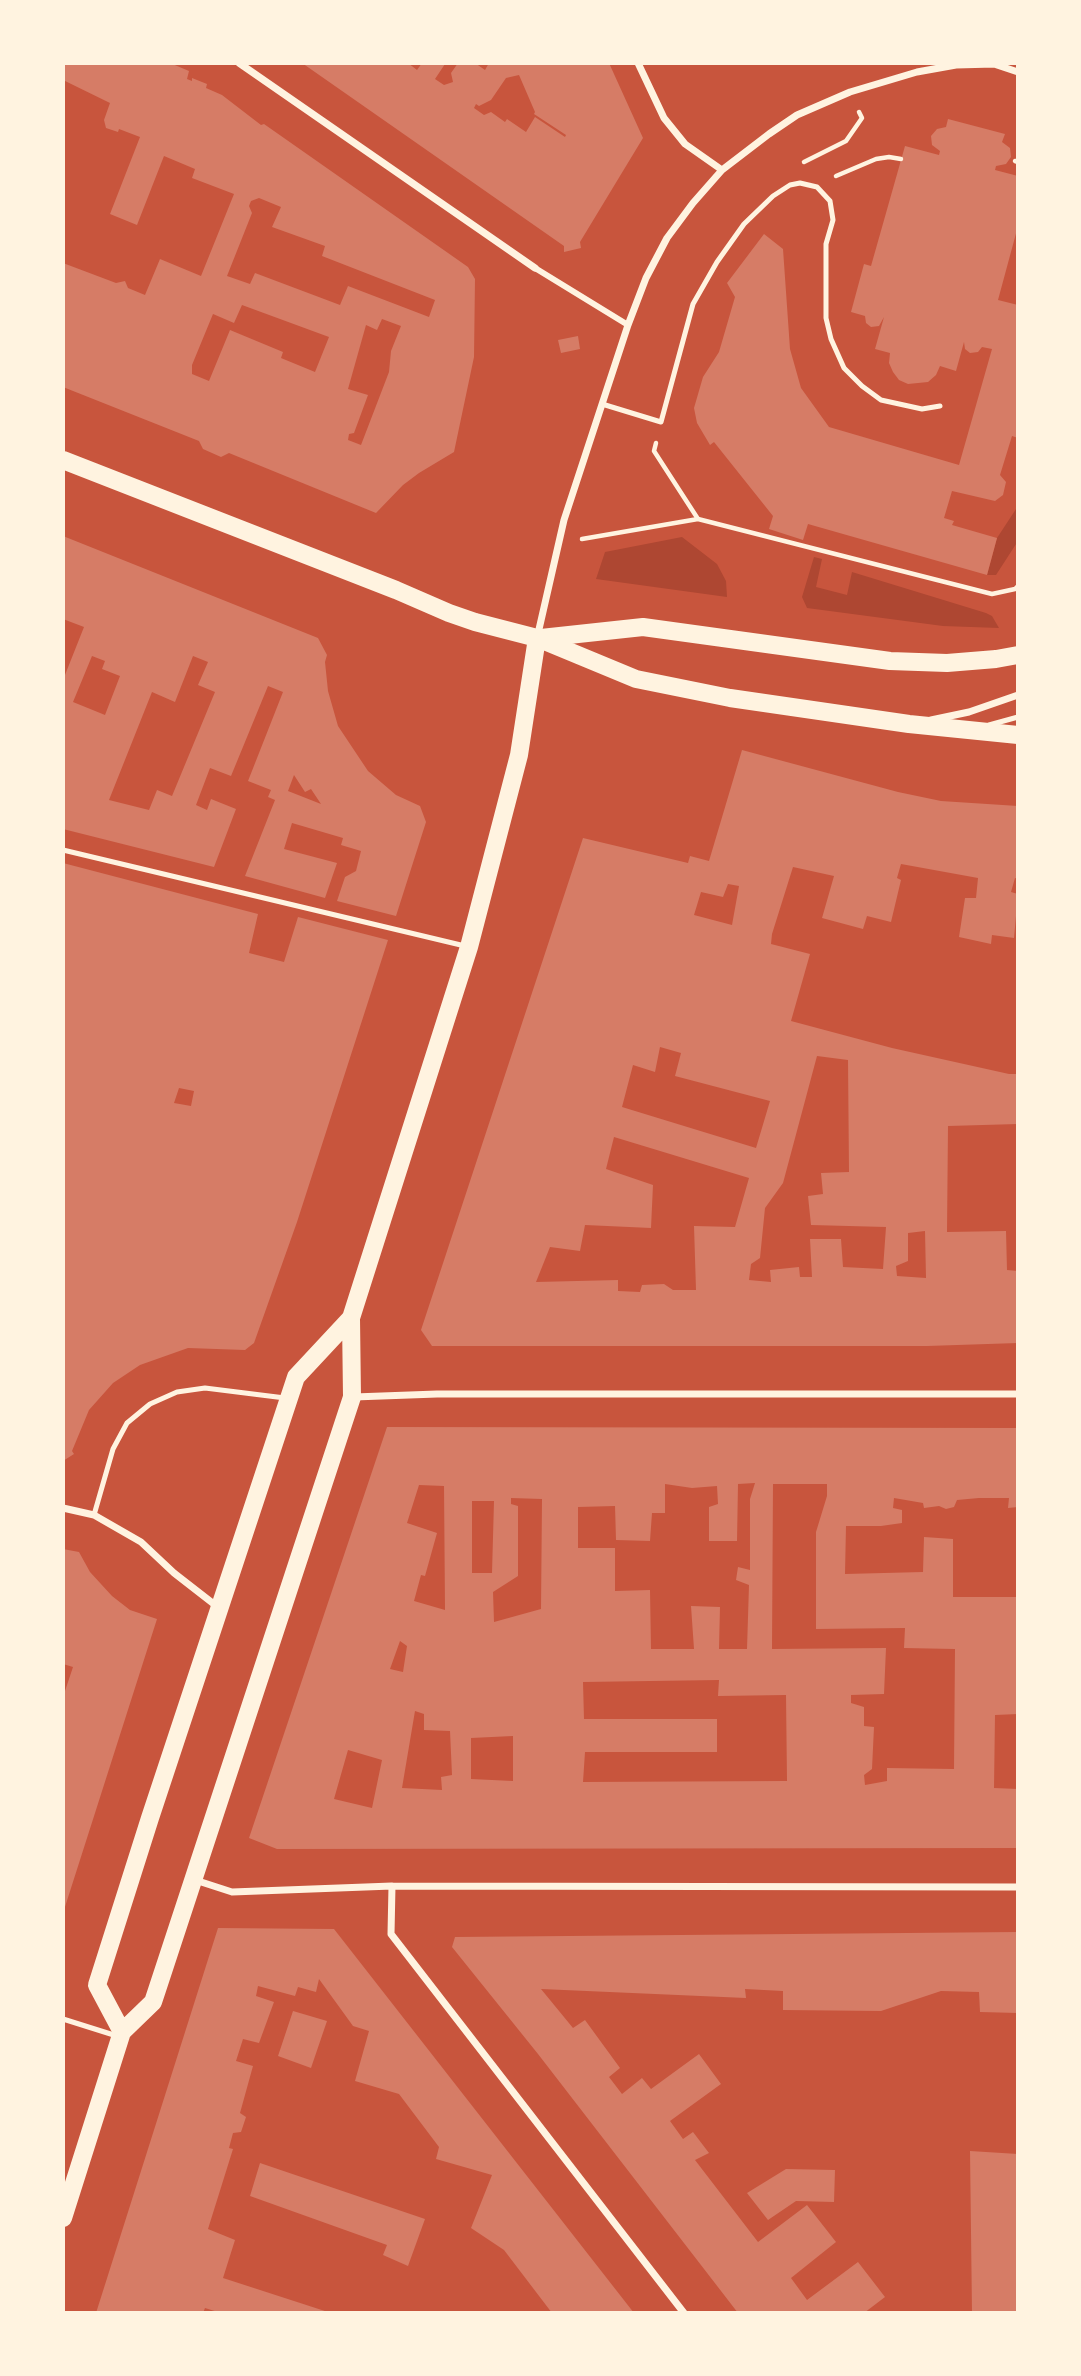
<!DOCTYPE html>
<style>
body{margin:0}
#map{position:relative;width:1081px;height:2376px;overflow:hidden;background:#c8553d;font-family:"Noto Serif",serif}
canvas{display:block}
.frame{position:absolute;inset:0;border:65px solid #fff3e0;pointer-events:none}
</style>
<div id="map">
<canvas width="1081" height="2376"></canvas>
<div class="frame"></div>
</div>
<script>
const ctx = document.querySelector('canvas').getContext('2d');
ctx.lineJoin = 'round';
function paint(path, color) { ctx.fillStyle = color; ctx.fill(path, 'evenodd'); }
const toPath = rows => new Path2D(rows.map(r => 'M' + r).join(''));
function stroke(path, color, width, dash) { ctx.strokeStyle = color; ctx.lineWidth = width; ctx.lineCap = dash ? 'butt' : 'round'; ctx.setLineDash(dash || []); ctx.stroke(path); }
paint(toPath([
 [1018,506,1018,541,996,575,987,575,997,538],
 [682,537,717,564,726,581,727,597,596,579,605,552],
 [814,557,822,559,816,587,847,595,852,572,986,613,992,616,999,628,943,626,807,608,802,597]
]), '#ae4732');
paint(toPath([
 [63,63,170,63,189,71,187,79,192,81,192,78,207,84,206,88,222,95,261,125,264,124,468,267,475,279,474,357,454,452,419,473,403,485,376,513,229,453,221,457,203,449,199,441,63,387,63,263,116,283,125,281,128,288,145,295,160,259,201,276,234,194,192,178,195,169,164,156,137,225,110,214,140,137,119,129,118,132,106,128,104,120,110,103,63,80],
 [259,198,281,207,272,227,325,246,322,256,435,300,429,317,348,286,340,305,255,273,250,284,227,276,252,213,249,206,251,201],
 [242,305,329,337,315,372,281,358,283,352,230,330,209,381,192,374,192,365,213,314,234,323],
 [382,319,401,326,391,351,389,372,361,445,348,440,349,434,354,433,368,395,348,389,366,325,377,330],
 [302,63,408,63,417,70,422,63,443,63,445,64,435,79,444,85,453,82,451,73,458,63,475,63,485,70,489,63,609,63,643,138,580,242,581,248,564,252,564,246],
 [519,75,535,112,534,114,566,135,565,137,535,117,526,132,507,119,505,122,491,112,484,115,474,108,476,104,479,106,491,100,506,78],
 [948,119,1005,134,1002,142,1010,148,1011,157,1006,164,996,166,995,170,1018,176,1018,226,998,300,1018,305,1018,438,1012,436,1000,475,1006,482,1003,495,995,501,952,491,944,518,954,521,952,525,997,538,987,575,808,524,803,540,769,529,773,516,714,442,710,445,697,423,694,408,703,377,719,352,735,297,727,283,764,234,783,249,790,349,801,388,829,427,959,465,992,349,982,347,978,352,970,353,965,349,964,342,956,371,940,366,936,375,928,382,908,384,899,380,893,372,889,363,890,353,875,349,884,317,879,326,871,327,866,323,865,316,851,312,864,264,871,266,905,146,939,155,940,151,932,145,931,136,937,129,946,127],
 [578,336,580,349,561,353,558,340],
 [63,536,318,638,327,655,325,662,328,691,338,726,368,771,396,795,420,806,426,822,396,916,337,901,345,877,356,871,361,851,341,845,343,838,292,823,284,849,337,863,325,898,245,876,275,800,268,797,271,790,248,781,283,692,268,686,231,776,210,768,196,805,207,810,211,799,236,809,214,867,63,829,63,680,84,627,63,619],
 [92,656,105,661,102,669,120,676,105,715,73,702],
 [193,656,208,662,198,685,215,692,172,796,157,790,149,810,109,800,152,692,175,702],
 [294,775,305,792,311,789,321,804,288,791],
 [742,750,898,792,941,801,1018,806,1018,879,1015,878,1011,892,1018,894,1014,938,992,935,991,944,959,937,965,898,976,898,978,878,901,864,897,878,901,880,891,922,867,916,863,929,822,918,834,876,793,867,772,934,771,944,810,954,791,1021,892,1048,1009,1074,1018,1074,1018,1124,948,1126,947,1232,1006,1231,1007,1270,1018,1271,1018,1343,927,1346,432,1346,421,1330,583,838,688,863,690,856,709,861],
 [728,884,739,886,732,925,694,915,701,892,723,897],
 [660,1047,681,1053,675,1076,770,1101,756,1148,622,1107,633,1065,655,1072],
 [817,1056,848,1060,849,1172,821,1173,823,1194,808,1196,811,1225,886,1227,883,1269,843,1267,841,1239,810,1239,812,1277,800,1277,799,1267,770,1270,771,1282,749,1280,751,1264,760,1258,765,1208,783,1183],
 [614,1137,749,1178,735,1227,694,1226,696,1290,673,1290,664,1284,642,1285,640,1292,618,1291,618,1280,536,1282,550,1247,580,1251,585,1225,651,1228,653,1185,606,1169],
 [925,1231,926,1278,897,1276,896,1266,908,1261,908,1233],
 [63,863,258,914,249,953,284,962,298,917,388,940,297,1222,254,1343,245,1350,188,1348,140,1365,113,1383,89,1410,72,1451,74,1454,63,1461],
 [179,1088,194,1091,191,1106,174,1103],
 [387,1427,1018,1428,1018,1507,1008,1508,1009,1498,979,1498,957,1500,954,1507,946,1509,939,1506,924,1508,923,1503,894,1498,893,1508,902,1510,902,1523,881,1526,846,1526,845,1574,923,1572,924,1537,953,1539,953,1597,1018,1597,1018,1714,995,1715,994,1788,1018,1789,1018,1848,277,1849,249,1838],
 [755,1483,750,1499,750,1570,738,1567,736,1580,749,1585,747,1649,719,1649,720,1607,691,1606,694,1649,651,1649,650,1590,615,1591,615,1548,578,1548,578,1507,615,1506,616,1540,650,1541,652,1513,665,1513,665,1484,692,1488,717,1486,718,1504,709,1507,709,1541,737,1541,738,1484],
 [773,1484,827,1484,827,1496,816,1532,816,1629,905,1628,904,1648,955,1649,954,1769,887,1768,887,1781,865,1785,864,1775,872,1769,874,1727,864,1726,864,1707,851,1703,851,1695,884,1694,886,1648,772,1649],
 [419,1485,444,1486,445,1610,414,1601,421,1575,425,1576,437,1533,407,1523],
 [511,1498,542,1499,541,1609,494,1622,493,1592,518,1576,518,1506,511,1504],
 [472,1501,494,1501,492,1573,472,1573],
 [400,1641,407,1646,403,1672,390,1669],
 [719,1680,718,1696,786,1695,787,1781,583,1782,585,1752,717,1752,717,1719,584,1719,583,1682],
 [415,1711,424,1714,424,1730,450,1731,452,1775,441,1777,442,1790,402,1788],
 [513,1736,513,1781,471,1779,471,1738],
 [348,1750,382,1760,372,1808,334,1799],
 [63,1549,79,1552,90,1572,112,1596,130,1610,157,1619,64,1910,63,1697,73,1667,63,1664],
 [218,1928,334,1929,634,2313,552,2313,504,2250,471,2228,492,2175,436,2159,439,2147,399,2094,355,2081,369,2031,353,2026,319,1979,316,1992,298,1987,295,1996,258,1986,256,1996,274,2002,259,2043,243,2039,236,2061,253,2066,240,2113,246,2117,241,2132,233,2133,229,2148,233,2149,208,2229,235,2240,223,2278,331,2313,221,2313,205,2308,203,2313,96,2313],
 [1018,1932,1018,2013,980,2012,979,1992,941,1991,881,2011,783,2010,783,1991,745,1989,746,1998,541,1989,573,2028,585,2020,620,2068,609,2077,622,2094,642,2078,651,2089,699,2054,721,2084,670,2121,683,2139,693,2132,709,2153,695,2160,758,2242,807,2205,836,2242,791,2278,807,2300,858,2262,885,2297,864,2313,738,2313,538,2054,452,1947,455,1937],
 [293,2011,327,2021,311,2068,278,2056],
 [970,2151,1018,2154,1018,2313,972,2313],
 [260,2163,425,2219,408,2266,383,2255,387,2245,250,2196],
 [786,2169,835,2170,834,2202,796,2201,768,2220,747,2193]
]), '#d67c66');
stroke(toPath([
 [1015,161,1018,162],
 [804,162,846,141,862,118,859,112],
 [836,176,876,159,889,157,901,159],
 [656,443,654,451,698,519],
 [582,539,698,519,992,594,1015,589,1018,586]
]), '#fff3e0', 4.5);
stroke(toPath([
 [602,404,661,422,693,304,717,262,744,224,773,196,790,185,800,183,817,187,830,201,833,220,826,244,826,318,831,339,844,368,862,386,881,400,922,409,940,406],
 [989,725,1018,717],
 [63,850,465,946],
 [94,1515,113,1449,127,1423,150,1404,177,1392,205,1388,285,1398],
 [63,2019,117,2036]
]), '#fff3e0', 5);
stroke(toPath([
 [535,268,628,325]
]), '#fff3e0', 6);
stroke(toPath([
 [239,63,535,268],
 [638,63,664,118,685,144,722,170],
 [537,638,564,520,628,325,646,278,667,238,693,203,722,170,769,134,797,115,850,92,917,72,956,65,994,64,1018,72],
 [931,720,969,712,1018,695],
 [354,1397,437,1394,1018,1394],
 [63,1508,94,1515,141,1542,174,1573,219,1608],
 [195,1880,232,1892,392,1886,1018,1887],
 [392,1886,391,1934,684,2313]
]), '#fff3e0', 7);
stroke(toPath([
 [63,460,396,590,449,613,475,622,537,638,636,679,730,698,909,724,1018,735],
 [541,638,643,627,890,661,947,663,996,659,1018,655],
 [122,2032,97,1985,150,1818,296,1377,351,1318],
 [63,2218,122,2032,153,2002,156,1993,352,1397,351,1318,469,947,519,755,537,638]
]), '#fff3e0', 18);
</script>
